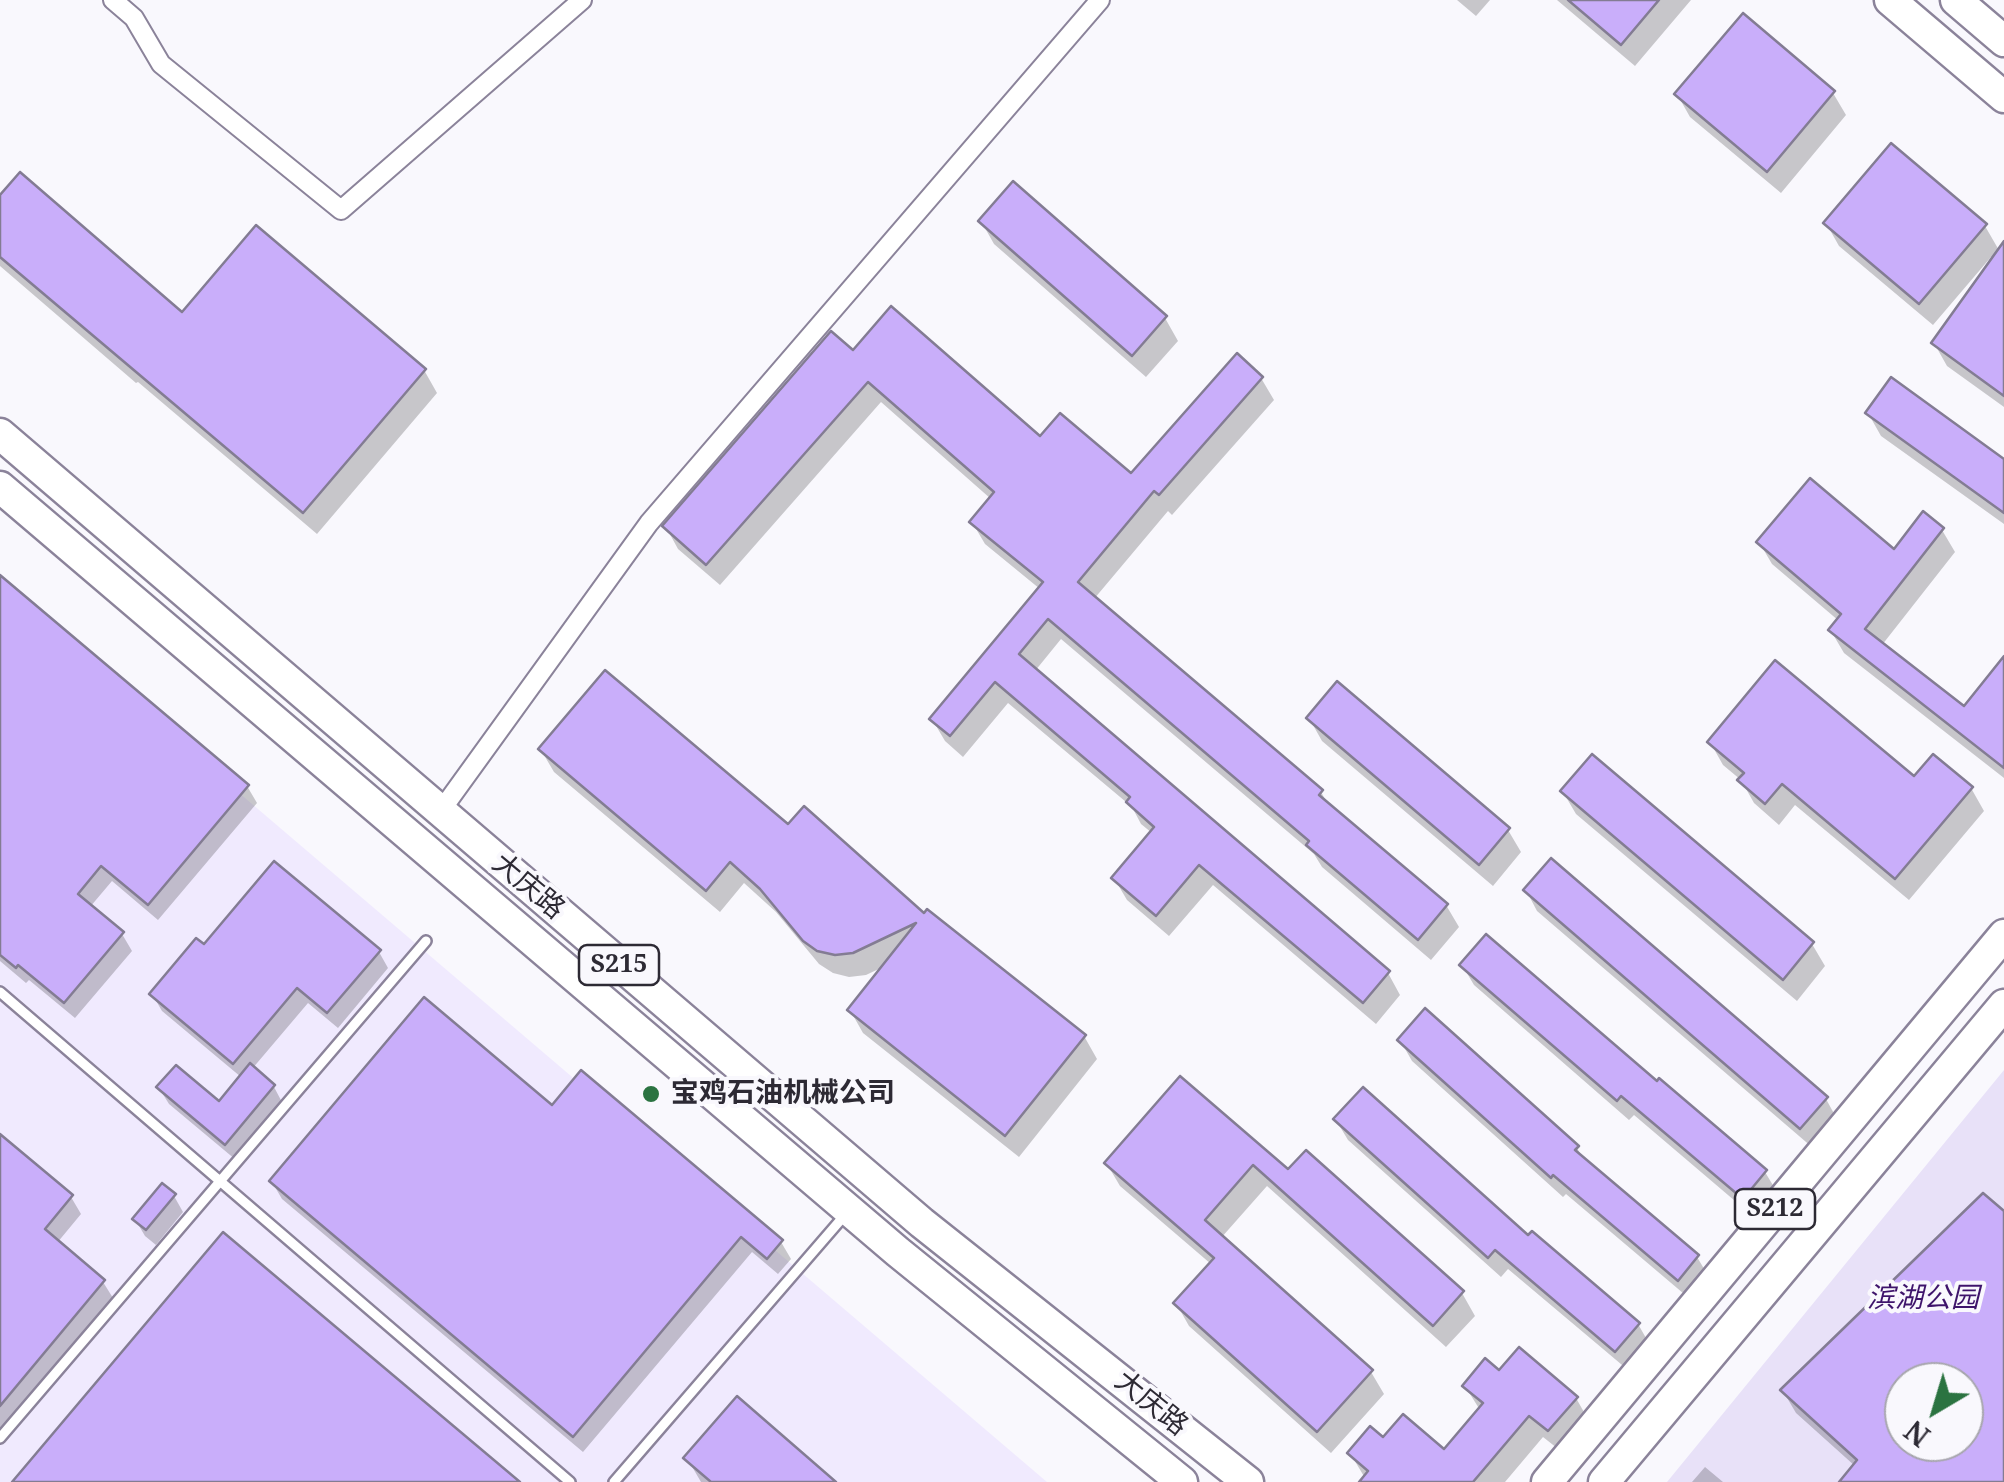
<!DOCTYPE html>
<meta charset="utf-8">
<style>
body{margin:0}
#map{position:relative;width:2004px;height:1482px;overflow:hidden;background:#f9f8fd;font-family:"Noto Serif",serif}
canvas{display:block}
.north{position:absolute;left:1884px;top:1362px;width:100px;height:100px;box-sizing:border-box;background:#f9f8fd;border:2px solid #a7a6ad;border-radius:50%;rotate:218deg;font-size:28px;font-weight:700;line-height:40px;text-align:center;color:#2d2a34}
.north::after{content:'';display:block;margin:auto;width:35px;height:45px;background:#2b7341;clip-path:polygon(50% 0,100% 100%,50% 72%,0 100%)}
</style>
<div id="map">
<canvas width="2004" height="1482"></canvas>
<div class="north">N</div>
</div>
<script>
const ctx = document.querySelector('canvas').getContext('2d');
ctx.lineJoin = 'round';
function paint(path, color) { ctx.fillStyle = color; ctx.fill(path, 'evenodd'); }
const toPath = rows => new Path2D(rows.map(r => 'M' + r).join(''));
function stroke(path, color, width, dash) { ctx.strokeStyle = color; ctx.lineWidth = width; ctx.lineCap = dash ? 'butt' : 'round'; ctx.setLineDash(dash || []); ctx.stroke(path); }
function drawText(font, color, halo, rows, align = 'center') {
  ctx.font = font + ' "Noto Serif","Noto Sans SC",serif'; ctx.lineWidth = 8; ctx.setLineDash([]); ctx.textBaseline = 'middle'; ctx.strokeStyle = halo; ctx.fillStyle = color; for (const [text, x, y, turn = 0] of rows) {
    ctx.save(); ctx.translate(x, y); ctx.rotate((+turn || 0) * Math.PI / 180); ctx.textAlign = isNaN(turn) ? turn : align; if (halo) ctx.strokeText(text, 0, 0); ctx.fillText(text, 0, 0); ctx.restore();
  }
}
paint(toPath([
 [0,589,1047,1482,0,1482]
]), '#f0eafe');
paint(toPath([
 [2004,1070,2004,1482,1667,1482],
 [1904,1382,1964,1382,1964,1442,1904,1442]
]), '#e8e1f8');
paint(toPath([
 [1457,0,1490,0,1476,16],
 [1557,0,1691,0,1635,66],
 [1833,93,1846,115,1781,193,1690,117,1677,94],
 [0,198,182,316,424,370,437,393,317,534,138,382,136,383,0,266],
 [981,221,1165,318,1178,341,1146,377,994,244],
 [1826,223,1985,226,2000,252,2004,245,2004,407,1947,366,1934,343,1994,260,1991,257,1933,325,1839,246],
 [853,353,1040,440,1132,477,1261,378,1274,400,1172,515,1168,511,1094,599,1321,792,1329,806,1446,905,1459,927,1431,960,1322,867,1314,854,1061,639,1035,671,1388,973,1400,995,1376,1024,1213,885,1169,936,1127,900,1114,878,1152,833,1141,824,1132,807,1008,703,963,757,945,741,932,719,1040,589,985,544,972,522,991,499,881,402,720,585,678,549,666,527],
 [1868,413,2004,462,2004,524,1881,436],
 [1942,530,1955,552,1882,645,1965,710,2004,660,2004,778,1844,653,1831,631,1839,621,1772,564,1759,542,1894,553],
 [0,579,247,786,257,803,158,920,112,881,90,907,122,934,132,951,75,1018,29,980,26,983,0,961],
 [1309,718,1508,830,1521,852,1493,886,1322,741],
 [1710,742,1971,788,1984,811,1909,900,1795,805,1779,825,1754,803,1741,780,1723,765],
 [541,750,788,828,925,916,1084,1036,1097,1059,1019,1157,863,1033,850,1010,885,966,866,975,849,977,833,973,819,964,776,912,744,883,720,912,554,772],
 [1563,792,1812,944,1825,966,1797,1001,1576,814],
 [1526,890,1826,1099,1837,1119,1813,1148,1537,911],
 [204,948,379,952,388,968,338,1028,308,1003,252,1069,274,1087,283,1104,236,1160,169,1104,159,1088,219,1104,241,1077,162,1011,152,994],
 [1462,965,1657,1085,1765,1172,1777,1192,1755,1218,1634,1115,1629,1120,1474,985],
 [1400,1040,1577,1148,1585,1162,1697,1257,1709,1277,1690,1299,1566,1194,1563,1197,1412,1061],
 [1180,1079,1289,1173,1462,1293,1475,1316,1446,1347,1267,1186,1221,1238,1371,1372,1384,1394,1331,1453,1189,1326,1176,1303,1211,1264,1120,1186,1107,1164],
 [552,1109,781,1242,791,1259,778,1274,752,1252,583,1452,282,1199,272,1182],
 [1336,1120,1528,1239,1638,1324,1650,1345,1628,1370,1508,1269,1501,1277,1348,1140],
 [0,1137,71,1197,81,1214,57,1243,103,1282,113,1298,0,1433],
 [174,1196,183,1212,156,1245,145,1236,135,1219],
 [2004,1215,2004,1482,1842,1482,1855,1466,1796,1413,1783,1391],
 [1904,1382,1964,1382,1964,1442,1904,1442],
 [1499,1373,1576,1398,1589,1421,1562,1452,1543,1437,1505,1482,1362,1482,1365,1478,1350,1453,1384,1441,1444,1452,1480,1410,1465,1386],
 [687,1458,832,1482,701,1482],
 [1705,1467,1723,1482,1692,1482]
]), '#0003');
const building = toPath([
 [1568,0,1659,0,1621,45,1568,0],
 [1743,13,1835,91,1767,172,1674,94,1743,13],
 [1891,143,1987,224,1919,304,1823,223,1891,143],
 [20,172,182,312,256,225,426,369,303,513,0,257,0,195,20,172],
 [1013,181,1167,316,1132,356,978,221,1013,181],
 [2004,241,2004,396,1931,343,2004,241],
 [891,306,1040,436,1060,413,1131,473,1237,353,1263,377,1159,495,1154,491,1078,582,1323,790,1319,795,1448,904,1418,940,1306,845,1309,841,1048,619,1019,654,1390,971,1363,1003,1199,865,1156,916,1111,878,1154,827,1126,802,1130,797,995,682,950,736,929,719,1043,582,969,522,994,492,868,382,706,565,662,526,831,331,853,350,891,306],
 [1891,377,2004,459,2004,513,1865,413,1891,377],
 [1810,478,1894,549,1923,511,1944,528,1865,629,1964,706,2004,656,2004,768,1828,630,1841,614,1756,542,1810,478],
 [0,575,249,785,148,905,101,866,78,894,124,932,64,1003,18,965,16,968,0,955,0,575],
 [1775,660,1914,776,1933,754,1973,787,1895,879,1782,784,1765,804,1737,780,1744,773,1707,742,1775,660],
 [605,670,788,824,804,806,924,913,927,909,1086,1035,1005,1136,847,1010,916,923,853,953,835,955,817,951,803,941,760,889,730,862,706,891,538,749,605,670],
 [1337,681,1510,828,1479,865,1306,718,1337,681],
 [1592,754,1814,942,1783,980,1560,791,1592,754],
 [1551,858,1828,1097,1800,1129,1523,890,1551,858],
 [274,861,381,950,327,1013,297,988,233,1064,149,994,196,938,204,944,274,861],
 [1486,934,1657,1081,1659,1078,1767,1170,1743,1199,1621,1096,1617,1101,1459,965,1486,934],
 [424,997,552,1105,581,1070,783,1240,767,1259,741,1237,573,1437,269,1181,424,997],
 [1425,1008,1579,1146,1575,1150,1699,1255,1678,1281,1553,1175,1551,1178,1397,1040,1425,1008],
 [250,1063,275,1085,225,1145,156,1087,176,1065,219,1101,250,1063],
 [1180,1076,1288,1169,1306,1150,1464,1291,1433,1326,1253,1165,1205,1220,1373,1370,1317,1432,1173,1303,1214,1258,1104,1163,1180,1076],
 [1363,1087,1528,1235,1532,1231,1640,1323,1615,1352,1495,1250,1488,1258,1333,1119,1363,1087],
 [0,1134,73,1195,45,1229,105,1280,0,1406,0,1134],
 [162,1183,176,1194,146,1230,132,1219,162,1183],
 [1983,1193,2004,1211,2004,1482,1839,1482,1857,1460,1780,1390,1983,1193],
 [1904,1382,1964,1382,1964,1442,1904,1442,1904,1382],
 [223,1232,520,1482,12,1482,223,1232],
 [1519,1347,1578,1397,1548,1431,1529,1416,1473,1482,1359,1482,1368,1471,1347,1453,1370,1426,1383,1437,1403,1414,1444,1449,1483,1403,1462,1386,1485,1358,1499,1370,1519,1347],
 [737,1396,836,1482,711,1482,683,1458,737,1396]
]);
paint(building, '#c9aefa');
stroke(building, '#837c93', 2.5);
const lane = toPath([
 [0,992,570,1482],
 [0,1438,426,941],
 [614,1482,844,1216]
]);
const street = toPath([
 [113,0,134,18,161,64,341,210,582,0],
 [440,812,649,523,1100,0]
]);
const primary = toPath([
 [1890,0,2004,97],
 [1956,0,2004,41],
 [0,434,922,1223,1248,1482],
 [0,487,898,1252,1182,1482],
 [1547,1482,2004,935],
 [1604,1482,2004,1005]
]);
stroke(lane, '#8b839a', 14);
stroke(street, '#8b839a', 22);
stroke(primary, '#8b839a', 35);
stroke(lane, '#fff', 9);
stroke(street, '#fff', 18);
stroke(primary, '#fff', 30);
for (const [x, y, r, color] of [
 [651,1094,10,"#2b7341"]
]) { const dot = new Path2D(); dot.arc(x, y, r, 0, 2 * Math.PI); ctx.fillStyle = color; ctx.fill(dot); stroke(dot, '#f9f8fd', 4); }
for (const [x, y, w] of [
 [619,965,80],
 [1775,1209,80]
]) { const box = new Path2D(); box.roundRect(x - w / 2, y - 20, w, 40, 8); ctx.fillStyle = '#f9f8fd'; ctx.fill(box); stroke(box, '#2d2a34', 2.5); }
drawText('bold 25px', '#2d2a34', null, [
 ["S215",619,965],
 ["S212",1775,1209]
]);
drawText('28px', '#2d2a34', '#f9f8fd', [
 ["大庆路",528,887,40],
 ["大庆路",1151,1404,39]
]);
drawText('bold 28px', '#2d2a34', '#f9f8fd', [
 ["宝鸡石油机械公司",671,1094]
], 'left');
drawText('italic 28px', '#3e146b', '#f9f8fd', [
 ["滨湖公园",1923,1299]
]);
</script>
